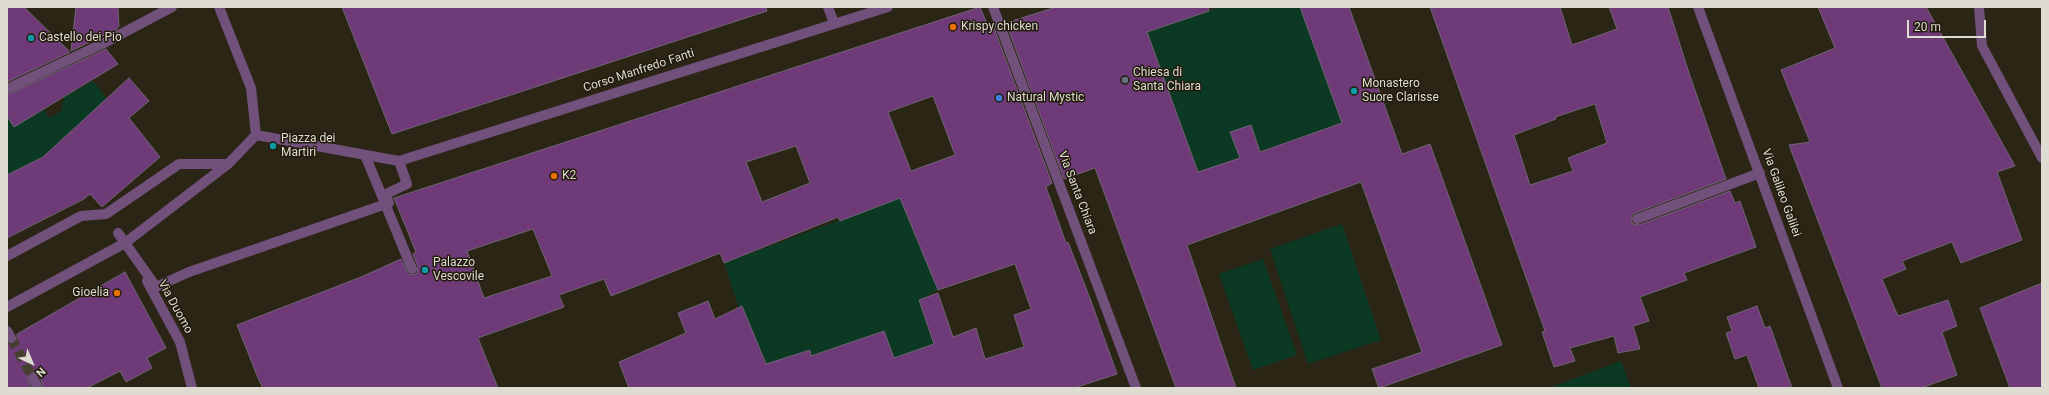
<!DOCTYPE html>
<style>
body{margin:0}
#map{position:relative;width:2049px;height:395px;overflow:hidden;background:#2b2515;font-family:Roboto,sans-serif}
canvas{display:block}
.frame{position:absolute;inset:0;border:8px solid #dedbd1;pointer-events:none}
.north{position:absolute;left:12px;top:343px;width:40px;height:40px;-webkit-text-stroke:3px #211b0c;paint-order:stroke;rotate:136deg;font-size:11px;font-weight:700;line-height:16px;text-align:center;color:#dedbd1}
.north::after{content:'';display:block;margin:auto;width:14px;height:18px;background:#dedbd1;clip-path:polygon(50% 0,100% 100%,50% 72%,0 100%)}
.scale{position:absolute;left:1907px;top:20px;width:79px;height:18px;box-sizing:border-box;border:2px solid #dedbd1;border-top:0;padding-left:5px;font-size:12px;line-height:14px;white-space:nowrap;color:#dedbd1;-webkit-text-stroke:3px #211b0c;paint-order:stroke}
</style>
<div id="map">
<canvas width="2049" height="395"></canvas>
<div class="frame"></div>
<div class="north">N</div>
<div class="scale">20 m</div>
</div>
<script>
const ctx = document.querySelector('canvas').getContext('2d');
ctx.lineJoin = 'round';
function paint(path, color) { ctx.fillStyle = color; ctx.fill(path, 'evenodd'); }
const toPath = rows => new Path2D(rows.map(r => 'M' + r).join(''));
function stroke(path, color, width, dash) { ctx.strokeStyle = color; ctx.lineWidth = width; ctx.lineCap = dash ? 'butt' : 'round'; ctx.setLineDash(dash || []); ctx.stroke(path); }
function drawText(font, color, halo, rows, align = 'center') {
  ctx.font = font + ' Roboto,sans-serif'; ctx.lineWidth = 3; ctx.setLineDash([]); ctx.textBaseline = 'middle'; ctx.strokeStyle = halo; ctx.fillStyle = color; for (const [text, x, y, turn = 0] of rows) {
    ctx.save(); ctx.translate(x, y); ctx.rotate((+turn || 0) * Math.PI / 180); ctx.textAlign = isNaN(turn) ? turn : align; if (halo) ctx.strokeText(text, 0, 0); ctx.fillText(text, 0, 0); ctx.restore();
  }
}
paint(toPath([
 [1220,7,1300,7,1342,123,1198,172,1147,32],
 [93,81,109,101,72,130,43,157,7,175,7,116,14,127,43,109,49,118,61,111,64,97],
 [900,198,938,290,919,300,934,345,894,358,811,356,758,367,724,263],
 [1342,224,1381,340,1308,364,1270,249],
 [1263,259,1297,355,1253,370,1219,274],
 [1621,361,1631,388,1549,388]
]), '#0c3924');
const building = toPath([
 [7,7,24,7,70,52,7,82,7,7],
 [76,7,118,7,119,26,117,29,71,51,76,7],
 [342,7,766,7,767,11,392,134,342,7],
 [980,7,989,29,994,28,1052,183,1046,187,1066,243,1068,242,1091,301,1117,374,1074,388,629,388,619,362,686,333,678,313,708,301,715,319,742,306,766,364,810,350,811,356,884,331,894,358,934,344,919,300,938,293,953,337,976,328,985,359,1024,347,1014,315,1031,309,1015,264,938,290,900,198,840,221,838,217,724,263,720,253,611,296,604,279,559,295,564,307,478,338,498,388,263,388,258,378,237,325,361,277,401,259,408,274,414,275,417,273,418,267,413,254,416,252,394,198,980,7],
 [933,96,955,155,911,171,888,112,933,96],
 [796,146,810,183,762,202,746,162,796,146],
 [533,229,552,276,484,298,467,251,533,229],
 [1056,7,1208,7,1209,11,1147,32,1198,172,1240,158,1230,132,1251,125,1260,152,1342,123,1300,7,1349,7,1402,154,1430,144,1502,345,1379,388,1372,369,1422,352,1361,182,1187,245,1236,388,1176,388,1095,168,1064,179,1006,23,1056,7],
 [1430,7,1560,7,1572,45,1617,29,1609,7,1668,7,1689,73,1726,179,1635,213,1632,215,1631,221,1633,224,1639,225,1730,191,1735,203,1740,201,1756,247,1684,273,1687,280,1640,297,1649,321,1633,326,1640,349,1618,353,1614,336,1570,348,1575,361,1554,367,1542,332,1545,331,1430,7],
 [1595,104,1607,143,1568,158,1573,171,1530,185,1514,135,1556,119,1555,117,1595,104],
 [1818,7,1926,7,2015,166,1997,172,2022,240,1961,263,1952,242,1902,261,1906,269,1882,279,1898,316,1948,300,1957,326,1942,332,1957,375,1921,388,1882,388,1789,145,1810,142,1781,70,1835,48,1818,7],
 [106,49,118,64,14,127,7,116,7,95,106,49],
 [129,78,149,101,129,118,160,157,102,207,90,194,84,199,7,238,7,175,43,157,129,78],
 [125,272,166,348,147,358,152,368,126,382,120,371,87,388,44,388,39,375,33,372,28,374,27,377,31,388,7,388,7,343,15,343,17,338,17,334,125,272],
 [2042,283,2042,388,2010,388,1980,308,2042,283],
 [1757,306,1765,328,1770,326,1792,388,1759,388,1747,355,1735,359,1726,333,1732,331,1727,317,1757,306]
]);
paint(building, '#6e3a78');
stroke(building, '#706473', 1);
stroke(toPath([
 [11,338,33,378]
]), '#464031', 10, [10, 5]);
stroke(toPath([
 [219,7,251,88,256,135],
 [828,7,834,23],
 [993,7,1136,388],
 [1698,7,1838,388],
 [1979,7,1982,46,2042,158],
 [7,89,104,43,172,7],
 [256,135,399,161,888,7],
 [365,155,412,269],
 [1637,219,1760,173],
 [118,233,156,287,189,272,389,203,386,194,407,184,399,161],
 [7,256,81,216,106,214,179,164,228,164],
 [147,281,180,342,192,388],
 [7,307,125,243,228,164,256,135],
 [7,331,11,338],
 [33,378,38,388]
]), '#71507b', 10);
for (const [x, y, r, color] of [
 [953,27,4,"#e8710a"],
 [31,38,4,"#0f9aa8"],
 [1125,80,4,"#6b7280"],
 [1354,91,4,"#0f9aa8"],
 [999,98,4,"#3f7fe0"],
 [273,146,4,"#0f9aa8"],
 [554,176,4,"#e8710a"],
 [425,270,4,"#0f9aa8"],
 [117,293,4,"#e8710a"]
]) { const dot = new Path2D(); dot.arc(x, y, r, 0, 2 * Math.PI); ctx.fillStyle = color; ctx.fill(dot); stroke(dot, '#211b0c', 1.5); }
drawText('12px', '#dedbd1', '#211b0c', [
 ["Krispy chicken",961,27],
 ["Castello dei Pio",39,38],
 ["Chiesa di",1133,73],
 ["Santa Chiara",1133,87],
 ["Monastero",1362,84],
 ["Suore Clarisse",1362,98],
 ["Natural Mystic",1007,98],
 ["Piazza dei",281,139],
 ["Martiri",281,153],
 ["K2",562,176],
 ["Palazzo",433,263],
 ["Vescovile",433,277],
 ["Gioelia",109,293,"right"]
], 'left');
drawText('12px', '#dedbd1', '#211b0c', [
 ["Corso Manfredo Fanti",639,71,-18],
 ["Via Santa Chiara",1077,193,69],
 ["Via Galileo Galilei",1781,193,70],
 ["Via Duomo",175,307,61]
]);
</script>
